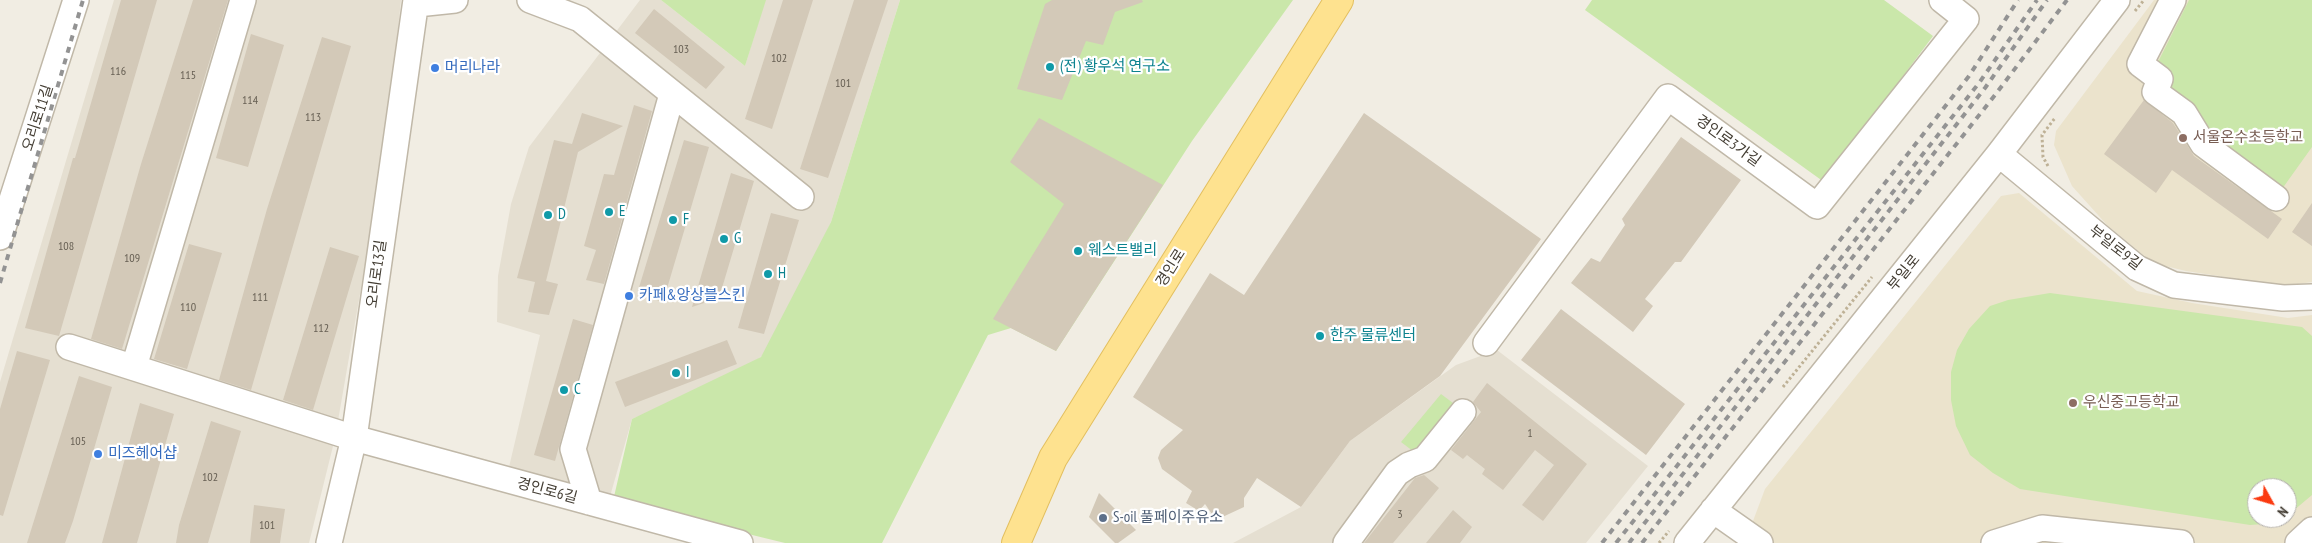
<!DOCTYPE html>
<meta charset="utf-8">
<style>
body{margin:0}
#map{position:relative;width:2312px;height:543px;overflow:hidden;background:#f1ede3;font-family:"PT Sans Narrow",sans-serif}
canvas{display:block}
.north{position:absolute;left:2247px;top:478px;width:50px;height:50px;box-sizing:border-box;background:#fff;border:1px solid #b4b1ad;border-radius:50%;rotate:129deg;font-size:14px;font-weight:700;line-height:20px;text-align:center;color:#433d33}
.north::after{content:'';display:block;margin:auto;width:18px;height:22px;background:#fb3a10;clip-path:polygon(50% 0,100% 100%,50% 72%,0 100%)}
</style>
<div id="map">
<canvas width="2312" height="543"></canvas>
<div class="north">N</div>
</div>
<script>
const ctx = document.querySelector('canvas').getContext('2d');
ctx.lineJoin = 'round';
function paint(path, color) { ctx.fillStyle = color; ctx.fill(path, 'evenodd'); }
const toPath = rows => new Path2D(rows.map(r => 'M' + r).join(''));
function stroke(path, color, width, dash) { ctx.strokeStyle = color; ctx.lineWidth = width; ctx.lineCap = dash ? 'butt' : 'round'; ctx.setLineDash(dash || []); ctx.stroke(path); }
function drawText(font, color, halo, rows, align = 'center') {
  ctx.font = font + ' "PT Sans Narrow","Noto Sans KR",sans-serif'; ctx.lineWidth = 4.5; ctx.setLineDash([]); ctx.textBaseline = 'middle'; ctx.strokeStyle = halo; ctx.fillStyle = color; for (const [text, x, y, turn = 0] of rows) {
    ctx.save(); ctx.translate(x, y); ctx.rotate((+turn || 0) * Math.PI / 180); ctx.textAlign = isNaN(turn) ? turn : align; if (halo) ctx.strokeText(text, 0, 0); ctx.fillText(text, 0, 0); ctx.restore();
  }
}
paint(toPath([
 [114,0,401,0,386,144,335,438,309,543,0,543,0,382],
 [640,0,661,0,745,66,765,0,900,0,831,222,778,343,738,375,632,419,607,507,506,480,540,335,497,322,498,276,511,204,529,147],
 [1497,350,1648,466,1586,543,1233,543,1301,507,1350,441,1456,365]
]), '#e5dfd1');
paint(toPath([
 [2154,0,2312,0,2312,282,2284,286,2186,271,2153,263,2107,225,2072,186,2054,145,2056,131],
 [2019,193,2137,291,2192,303,2288,318,2312,315,2312,543,1738,543,1753,521,1765,489,2001,196],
 [2257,488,2287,488,2287,518,2257,518]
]), '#ebe3cc');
paint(toPath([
 [661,0,766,0,745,66],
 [900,0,1293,0,1192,141,1056,351,1011,328,988,335,882,543,785,543,613,501,632,419,761,357,831,222],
 [1592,0,1884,0,1933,36,1824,182,1585,10],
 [2189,0,2312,0,2312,147,2282,189,2194,124,2165,94,2172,81,2155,68],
 [2050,293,2302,327,2312,336,2312,495,2287,516,2287,488,2257,488,2257,518,2284,518,2278,523,2250,525,2020,489,1993,473,1970,455,1956,426,1951,400,1951,372,1957,350,1969,329,1990,306,2008,300],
 [1441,394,1461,409,1422,458,1401,442]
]), '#cae7aa');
paint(toPath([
 [121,0,157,0,59,336,25,328,73,158,75,158],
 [193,0,228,0,122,349,91,339,141,164],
 [783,0,813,0,772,129,745,119],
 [854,0,888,0,828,178,800,169],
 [1052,0,1142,0,1143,2,1115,12,1103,45,1086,41,1062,100,1017,89,1045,4],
 [654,9,725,67,706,89,635,33],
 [251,34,284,45,248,167,216,158],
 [322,37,351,46,251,390,219,380,267,209],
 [2144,100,2173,123,2194,156,2282,219,2268,239,2172,170,2156,193,2104,154],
 [634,105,652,111,604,284,586,280,596,250,584,246,604,174,614,175],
 [582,113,623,126,578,152,546,281,558,284,549,315,528,312,535,282,517,278,554,140,572,144],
 [1364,113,1541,239,1440,376,1350,441,1301,507,1257,478,1244,498,1244,507,1216,520,1205,504,1199,511,1186,503,1192,491,1162,469,1158,458,1161,450,1183,430,1133,397,1210,273,1244,295],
 [1039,118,1163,185,1056,351,993,319,1064,204,1010,162],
 [1681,137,1741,180,1681,262,1675,262,1645,299,1653,306,1633,332,1571,283,1591,258,1600,262,1625,225,1622,219],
 [684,140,709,147,663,302,637,294],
 [731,173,754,181,719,298,692,307],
 [2312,203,2312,246,2292,232],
 [771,213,799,220,764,334,738,328],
 [189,244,222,253,187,369,154,359],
 [330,247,359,256,313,410,283,400],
 [1561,309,1685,404,1646,455,1521,360],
 [573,319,593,325,555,461,534,455],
 [727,340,737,364,625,407,615,382],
 [17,351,50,360,3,516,0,515,0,409],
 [79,376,112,387,73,521,65,543,27,543],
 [1487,383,1587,464,1543,521,1522,505,1554,465,1535,450,1503,490,1482,474,1485,469,1467,455,1463,459,1451,450,1481,412,1473,402],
 [140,403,174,414,137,543,102,543],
 [211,421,241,431,208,543,176,543,179,525],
 [1424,475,1439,488,1393,543,1364,543,1415,478],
 [1099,493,1136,530,1118,543,1115,543,1089,517],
 [254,505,285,509,280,543,250,543],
 [1453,510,1472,527,1460,543,1426,543]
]), '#d3c9b8');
const minor = toPath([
 [530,0,580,19,801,197],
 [2173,0,2140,64,2160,79,2155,92,2184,113,2203,144,2276,198],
 [417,4,455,0],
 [1999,154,2137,268,2174,285,2283,298,2312,297],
 [0,237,76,0],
 [1486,343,1668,97,1817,206,1966,19,1942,0],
 [69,347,354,438,740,543],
 [134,367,243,0],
 [589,502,573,449,672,94],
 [1713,510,1760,543],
 [329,543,354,438,416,0],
 [1346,543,1397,473,1409,465,1425,459,1463,412],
 [1687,543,1999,154,2117,0],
 [1994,543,2042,528,2181,543],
 [2298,543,2312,530]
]);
const major = toPath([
 [1016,543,1053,458,1339,0]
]);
stroke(minor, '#c0b8a8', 28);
stroke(major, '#e3bf5f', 30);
stroke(toPath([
 [2135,11,2144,0],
 [2048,166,2043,157,2042,135,2055,118],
 [1783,387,1872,277],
 [1659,543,1669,531]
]), '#beb196', 3, [2.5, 2.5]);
stroke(minor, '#fff', 25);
stroke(major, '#fee28f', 28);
stroke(toPath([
 [0,283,83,0],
 [1602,543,1969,76,2018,0],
 [1616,543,1979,83,2037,0],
 [1629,543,1985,88,2047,0],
 [1642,543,1995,95,2067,0]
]), '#939393', 4, [6, 6]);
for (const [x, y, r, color] of [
 [1050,67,5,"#0f9aa8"],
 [435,68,5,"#3f7fe0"],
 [2183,138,5,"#8d6e63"],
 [609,212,5,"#0f9aa8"],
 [548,215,5,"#0f9aa8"],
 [673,220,5,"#0f9aa8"],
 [724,239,5,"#0f9aa8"],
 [1078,251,5,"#0f9aa8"],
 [768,274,5,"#0f9aa8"],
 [629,296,5,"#3f7fe0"],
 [1320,336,5,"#0f9aa8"],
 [676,373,5,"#0f9aa8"],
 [564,390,5,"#0f9aa8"],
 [2073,403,5,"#8d6e63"],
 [98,454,5,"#3f7fe0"],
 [1103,518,5,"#5c6f8a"]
]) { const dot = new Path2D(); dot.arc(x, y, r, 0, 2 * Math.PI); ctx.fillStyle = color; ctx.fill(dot); stroke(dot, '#fff', 2); }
drawText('12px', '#676054', null, [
 ["103",681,50],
 ["102",779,59],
 ["116",118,72],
 ["115",188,76],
 ["101",843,84],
 ["114",250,101],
 ["113",313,118],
 ["108",66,247],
 ["109",132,259],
 ["111",260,298],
 ["110",188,308],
 ["112",321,329],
 ["1",1530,434],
 ["105",78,442],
 ["102",210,478],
 ["3",1400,515],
 ["101",267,526]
]);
drawText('15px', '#0d838f', '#fff', [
 ["(전) 황우석 연구소",1060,67],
 ["E",619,212],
 ["D",558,215],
 ["F",683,220],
 ["G",734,239],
 ["웨스트밸리",1088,251],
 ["H",778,274],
 ["한주 물류센터",1330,336],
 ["I",686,373],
 ["C",574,390]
], 'left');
drawText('15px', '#366cbe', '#fff', [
 ["머리나라",445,68],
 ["카페&앙상블스킨",639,296],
 ["미즈헤어샵",108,454]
], 'left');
drawText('15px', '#433d33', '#fff', [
 ["오리로11길",38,118,-72],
 ["경인로3가길",1728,141,36],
 ["부일로9길",2115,248,38],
 ["경인로",1171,268,-58],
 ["부일로",1904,273,-51],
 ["오리로13길",377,274,-82],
 ["경인로6길",547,491,15]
]);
drawText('15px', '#785e54', '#fff', [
 ["서울온수초등학교",2193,138],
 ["우신중고등학교",2083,403]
], 'left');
drawText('15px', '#4e5e75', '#fff', [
 ["S-oil 풀페이주유소",1113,518]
], 'left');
</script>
